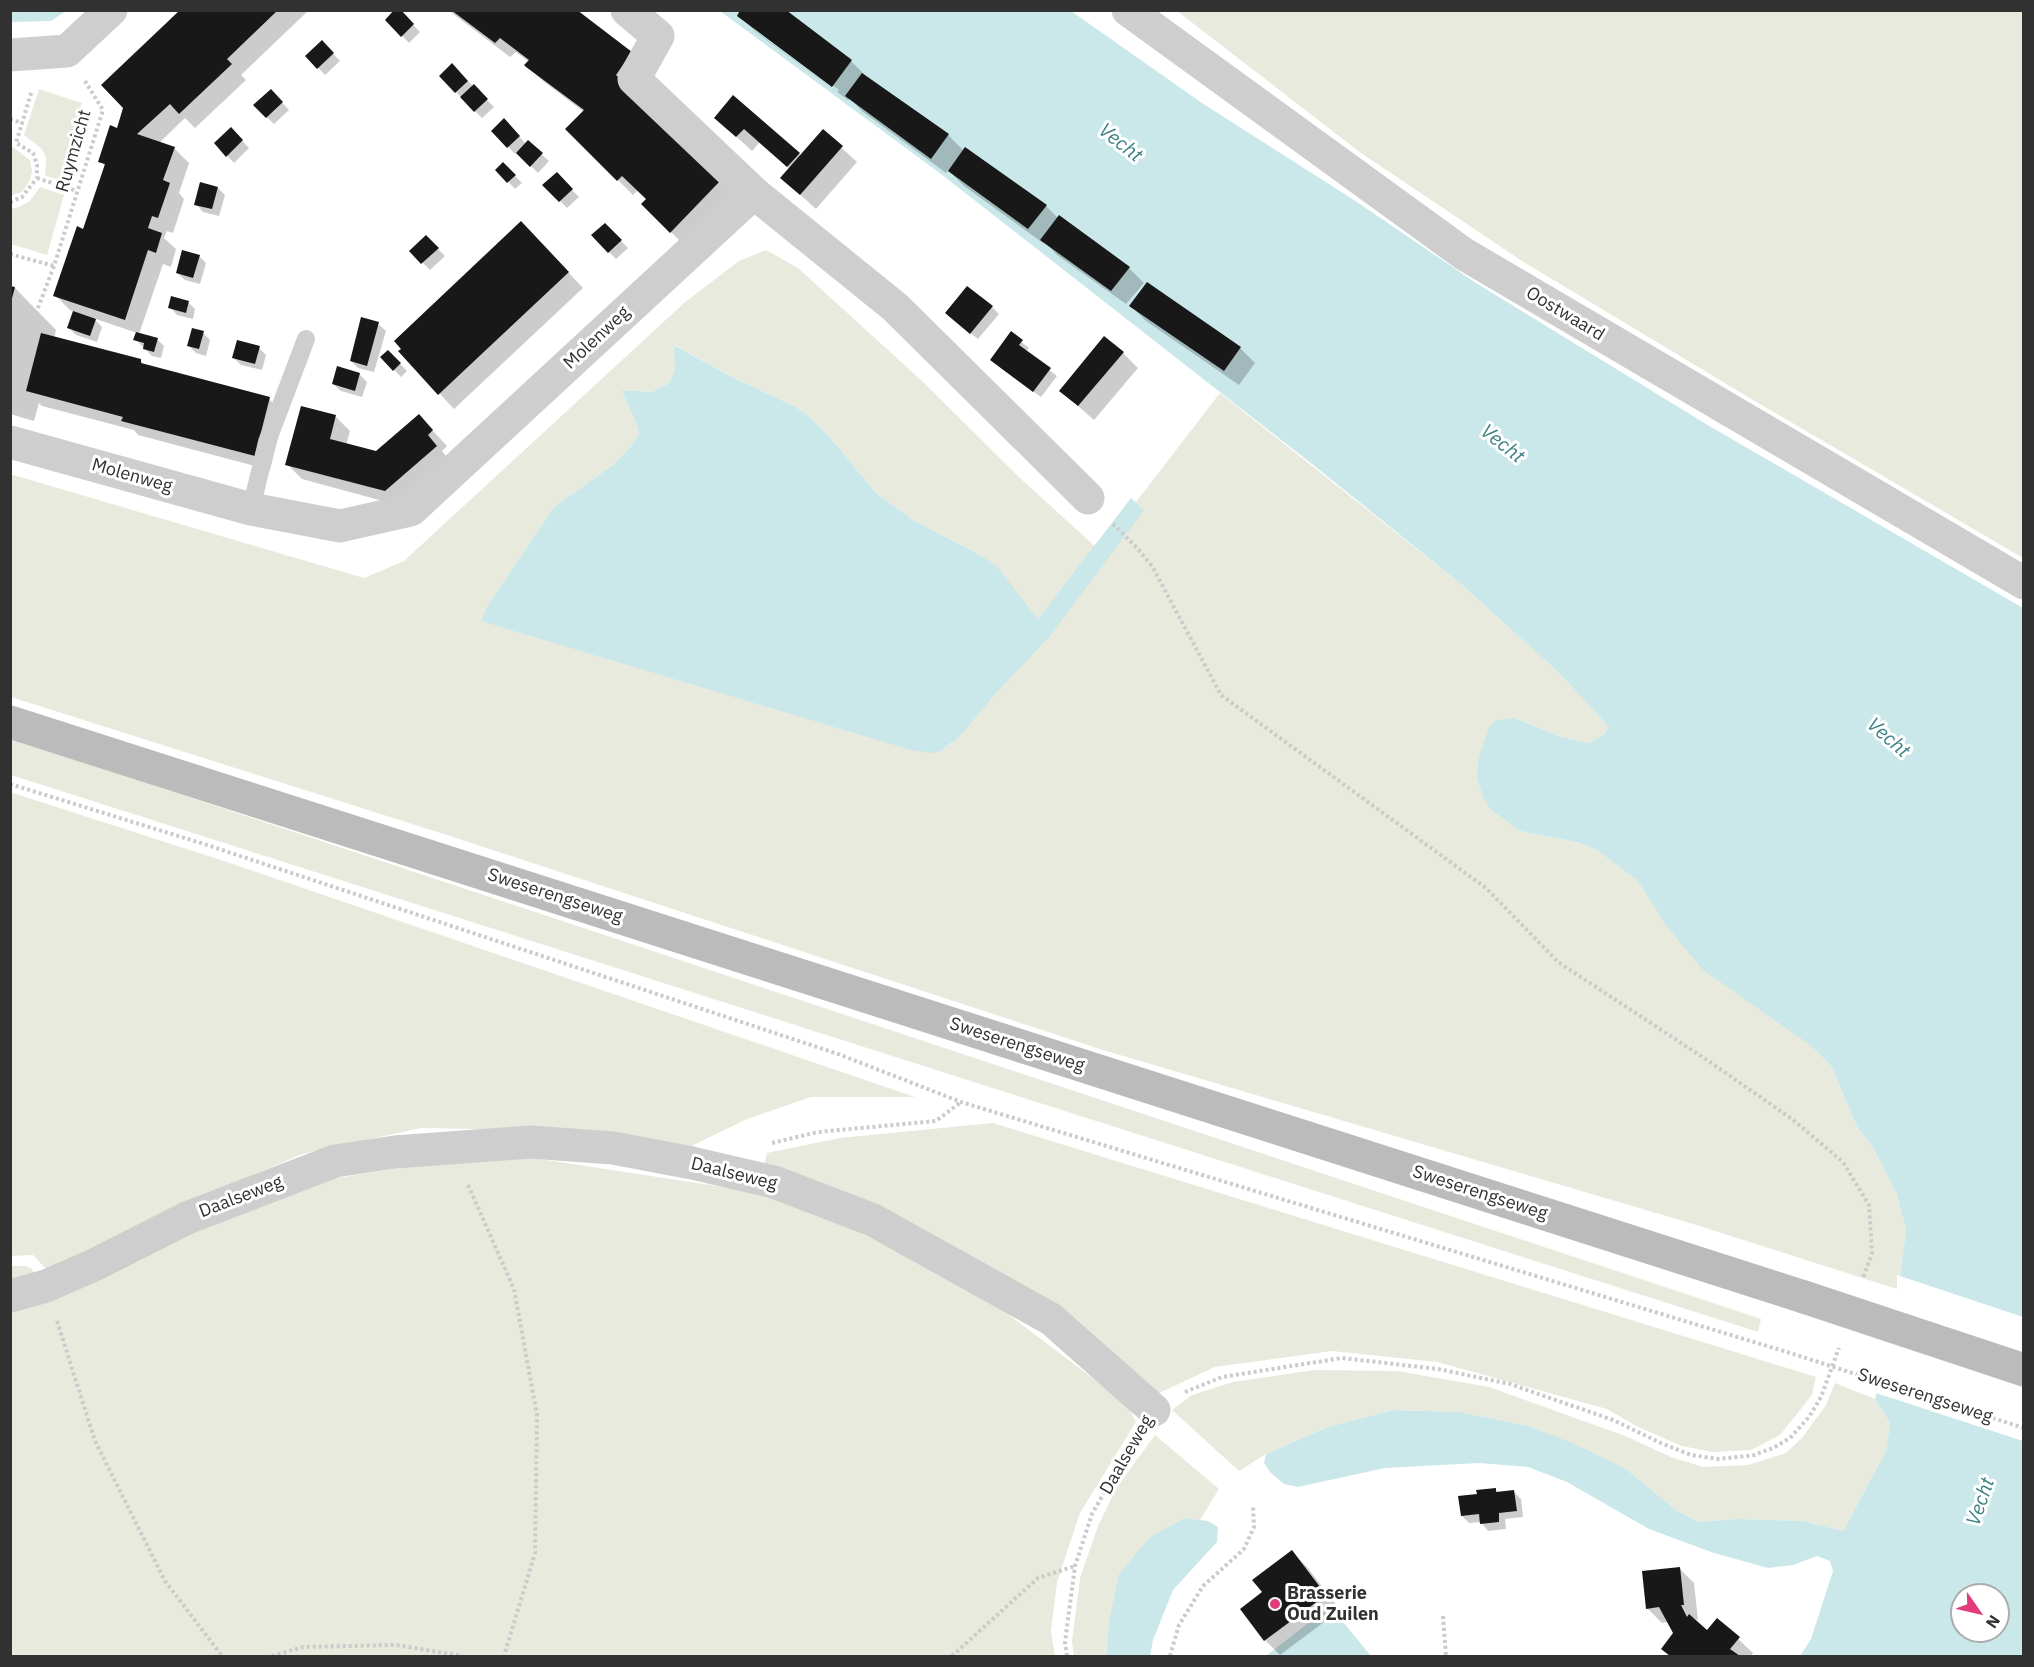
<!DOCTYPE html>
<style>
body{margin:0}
#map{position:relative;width:2034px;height:1667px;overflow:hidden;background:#fff;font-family:"IBM Plex Sans",sans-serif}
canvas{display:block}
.frame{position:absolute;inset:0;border:12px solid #313131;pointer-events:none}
.north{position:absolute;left:1950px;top:1583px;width:60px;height:60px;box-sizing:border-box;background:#fff;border:2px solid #adadad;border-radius:50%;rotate:124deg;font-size:16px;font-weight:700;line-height:24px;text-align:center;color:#313131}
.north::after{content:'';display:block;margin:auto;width:21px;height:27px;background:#e03c7e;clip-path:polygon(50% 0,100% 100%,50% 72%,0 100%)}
</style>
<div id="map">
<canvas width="2034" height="1667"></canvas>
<div class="frame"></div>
<div class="north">N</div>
</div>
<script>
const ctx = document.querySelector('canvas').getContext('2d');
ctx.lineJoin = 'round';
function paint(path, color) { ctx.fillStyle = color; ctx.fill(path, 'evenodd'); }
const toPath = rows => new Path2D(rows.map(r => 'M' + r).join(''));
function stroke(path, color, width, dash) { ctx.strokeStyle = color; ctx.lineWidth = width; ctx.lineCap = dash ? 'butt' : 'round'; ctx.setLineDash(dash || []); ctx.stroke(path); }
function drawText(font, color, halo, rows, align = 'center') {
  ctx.font = font + ' "IBM Plex Sans",sans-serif'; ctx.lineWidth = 6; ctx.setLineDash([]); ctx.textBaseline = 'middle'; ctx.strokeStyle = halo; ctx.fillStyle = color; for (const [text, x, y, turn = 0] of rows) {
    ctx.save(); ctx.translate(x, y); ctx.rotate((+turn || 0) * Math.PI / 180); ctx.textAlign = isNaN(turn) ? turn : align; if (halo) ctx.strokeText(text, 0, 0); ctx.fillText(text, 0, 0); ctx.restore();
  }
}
paint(toPath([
 [1177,11,2023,11,2023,558,1748,397,1522,261,1361,153],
 [39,89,82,103,80,111,82,117,89,122,69,182,45,176,46,158,42,149,24,135],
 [10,145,30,160,32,171,30,180,22,192,12,195],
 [40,187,64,195,47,255,11,244,11,209,19,207,30,201],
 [766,250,798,268,922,381,1020,478,1099,550,1220,393,1461,584,1558,672,1609,727,1604,734,1589,743,1558,736,1515,718,1492,811,1520,831,1576,842,1595,849,1637,880,1664,923,1810,1045,1831,1066,1857,1127,1873,1148,1896,1192,1906,1230,1900,1276,1900,1290,1690,1223,1103,1050,450,836,11,697,10,474,364,578,404,561,684,303,739,261],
 [675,345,734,378,796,407,809,416,828,435,876,493,913,520,982,556,998,691,951,744,941,751,488,605,554,507,614,464,632,445,639,434,635,420,621,390,652,392,669,383,675,370],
 [11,738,1761,1319,1758,1332,11,775],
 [10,792,227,862,915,1097,811,1097,747,1119,679,1152,587,1131,421,1128,302,1154,180,1206,47,1270,33,1255,11,1256],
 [993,1123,1816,1377,1812,1395,1780,1435,1751,1450,1712,1452,1682,1446,1638,1427,1607,1409,1437,1362,1332,1351,1215,1367,1157,1394,764,1166,767,1153,840,1138],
 [526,1157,763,1193,856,1226,928,1266,1005,1312,1127,1404,1136,1422,1080,1513,1057,1582,1051,1631,1055,1656,11,1656,10,1306,179,1237,299,1184,457,1159],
 [10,1266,26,1266,32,1269,34,1275,11,1280],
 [1315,1370,1397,1371,1489,1387,1625,1436,1671,1457,1703,1467,1748,1465,1786,1453,1802,1438,1826,1405,1835,1383,1875,1399,1890,1423,1886,1451,1843,1531,1804,1521,1737,1519,1699,1522,1677,1511,1626,1469,1528,1426,1460,1412,1392,1410,1328,1427,1266,1454,1239,1471,1172,1410,1192,1395,1233,1382],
 [1155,1435,1219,1489,1200,1520,1185,1518,1109,1622,1106,1656,1074,1656,1072,1642,1080,1578,1098,1526,1117,1487]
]), '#e8eadd');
paint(toPath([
 [10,11,11,10,66,11,51,21,11,22],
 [720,11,1071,11,1202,103,1357,202,1476,283,1706,424,2023,608,2023,1656,1800,1656,1811,1639,1833,1571,1830,1561,1817,1556,1793,1565,1768,1568,1714,1553,1649,1529,1567,1482,1528,1467,1479,1463,1385,1468,1298,1487,1284,1484,1270,1472,1264,1463,1266,1454,1328,1427,1392,1410,1460,1412,1528,1426,1570,1442,1626,1469,1677,1511,1699,1522,1737,1519,1804,1521,1843,1531,1886,1451,1890,1423,1875,1399,1900,1290,1900,1276,1906,1230,1896,1192,1873,1148,1857,1127,1831,1066,1810,1045,1703,970,1664,923,1637,880,1595,849,1576,842,1520,831,1492,811,1484,799,1477,778,1479,756,1489,728,1496,720,1515,718,1558,736,1589,743,1604,734,1609,727,1558,672,1461,584,1312,464,941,174],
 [1962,1595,1998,1595,1998,1631,1962,1631],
 [674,345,734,378,796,407,809,416,828,435,876,493,913,520,982,556,998,568,1038,619,1131,498,1144,510,1050,636,998,691,958,738,941,751,933,753,911,750,481,621,488,605,554,507,614,464,632,445,639,434,635,420,621,390,652,392,669,383,675,370],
 [1185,1518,1208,1521,1218,1527,1217,1542,1173,1590,1153,1640,1150,1656,1106,1656,1109,1622,1119,1574,1150,1537],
 [1330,1606,1371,1656,1266,1656]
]), '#cae8ea');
paint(toPath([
 [1897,1275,2023,1317,2023,1441,1873,1392,1897,1290]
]), '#fff');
paint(toPath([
 [182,10,309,10,241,75,246,80,195,128,185,118,159,143,174,148,189,163,179,193,184,199,173,233,167,231,164,238,176,249,171,267,163,264,139,334,157,339,164,346,161,358,152,356,135,339,137,333,93,318,102,327,97,342,76,335,69,328,74,312,70,310,55,295,84,231,106,167,100,161],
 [399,10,420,32,409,43,387,20],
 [448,10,574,10,631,53,736,195,686,247,643,204,648,199,638,190,633,195,567,129,584,112,543,81,526,65,529,62,516,52,510,57],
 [739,15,851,61,866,76,948,135,964,151,966,149,1046,206,1058,218,1129,268,1144,283,1126,304,1057,255,1045,242,1043,243,964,186,948,170,946,173,862,111,850,98,848,100,754,30],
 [753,26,839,90,837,92,753,30],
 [322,42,340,61,325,75,307,56],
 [452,65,494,107,482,118,456,92],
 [271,91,289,110,274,124,255,106],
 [733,97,801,156,823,131,857,162,816,209,782,178,790,169,759,143,752,151,716,118],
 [504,120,526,144,528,142,549,161,538,173,517,152,515,154,493,131],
 [231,129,249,148,234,163,216,143],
 [503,164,522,183,515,189,497,170],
 [556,174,579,197,567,208,545,185],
 [218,188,225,195,219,216,203,212,196,204],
 [605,225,628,248,616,259,593,236],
 [426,237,445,256,430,270,411,251],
 [536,238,583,288,454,409,400,351],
 [199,256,206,263,200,284,185,280,177,273],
 [10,287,15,288,56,330,54,338,141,361,145,366,269,399,284,414,270,470,138,435,134,430,42,406,39,403,34,421,10,414],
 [188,302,195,309,193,319,177,315,170,307],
 [1131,306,1240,348,1255,363,1239,385,1146,321],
 [992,307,999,314,978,339,954,320],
 [378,324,386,331,374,372,358,368,351,361],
 [203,333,210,340,206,356,196,353,189,346],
 [1011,334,1029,348,1026,352,1057,376,1041,397,999,367],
 [259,348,266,355,262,370,241,365,234,358],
 [388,352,407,371,401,377,382,357],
 [1123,353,1138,368,1094,420,1061,391],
 [338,368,360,375,367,382,362,397,341,391,333,384],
 [335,416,350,431,346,445,376,453,419,416,447,446,442,451,451,462,401,506,302,479,287,464],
 [1495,1489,1500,1494,1514,1492,1521,1499,1523,1517,1505,1519,1506,1529,1488,1531,1481,1522,1469,1523,1462,1516,1479,1496],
 [1292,1552,1307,1567,1340,1610,1280,1655,1265,1640,1242,1609,1264,1593],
 [1679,1568,1694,1583,1698,1620,1695,1619,1708,1632,1738,1639,1753,1653,1751,1656,1671,1656,1663,1649,1675,1634,1669,1622,1662,1623,1647,1608]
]), '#0003');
paint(toPath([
 [180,10,278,10,227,59,232,64,179,114,170,104,137,134,175,147,163,180,170,183,158,218,152,216,148,228,162,233,156,253,148,250,125,320,53,296,77,226,83,229,105,164,98,162,110,125,117,128,123,108,101,85],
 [394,10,401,10,414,24,401,37,385,20],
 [451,10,577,10,632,52,616,75,722,179,670,233,641,204,646,199,622,176,617,181,565,129,584,110,526,67,524,65,529,60,500,38,495,43],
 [740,10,786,10,852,60,832,87,737,16],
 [322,40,334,53,317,69,305,56],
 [452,63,468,81,455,93,439,76],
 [862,73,949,134,931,159,845,96],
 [474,84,488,99,474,112,460,97],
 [271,89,283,102,266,118,253,105],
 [733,95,800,153,787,167,744,129,736,137,714,118],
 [504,118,520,136,507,148,491,131],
 [231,127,243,140,226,157,214,143],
 [823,129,843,146,800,195,780,178],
 [528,140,543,153,530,167,516,153],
 [965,147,1047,205,1028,229,948,171],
 [503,162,516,175,507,183,495,170],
 [557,172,573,189,559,202,542,185],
 [200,182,218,187,212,209,194,205],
 [1059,215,1130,267,1111,291,1040,240],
 [521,221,569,272,438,395,398,351,401,349,394,341],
 [605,223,622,240,608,253,591,235],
 [426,235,439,248,421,264,409,251],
 [182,250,200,255,193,278,176,273],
 [1147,282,1241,347,1224,371,1129,306],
 [10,286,15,287,11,302,10,301],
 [967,286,993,306,970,334,945,313],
 [171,296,189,301,186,313,168,308],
 [73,311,96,319,90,336,67,328],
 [361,317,379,322,367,366,350,361],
 [192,328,204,331,199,349,187,346],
 [1011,331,1023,340,1019,345,1051,368,1033,392,990,360],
 [136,332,158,338,154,352,143,349,144,343,133,340],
 [41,333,141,359,141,363,270,397,255,456,121,421,123,417,26,391],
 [1104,336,1124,352,1078,406,1059,391],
 [237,340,260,346,255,364,232,358],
 [388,350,401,363,393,371,380,357],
 [337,366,360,373,355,391,332,384],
 [301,406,336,415,330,439,376,451,419,414,433,430,428,435,437,446,385,491,285,465],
 [1496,1488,1496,1492,1514,1490,1517,1511,1499,1513,1499,1522,1480,1524,1479,1514,1461,1516,1458,1496,1477,1494,1476,1490],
 [1292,1550,1326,1595,1264,1641,1240,1609,1262,1592,1252,1580],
 [1680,1567,1684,1605,1681,1605,1687,1617,1689,1614,1707,1630,1717,1618,1740,1637,1730,1649,1740,1656,1670,1656,1661,1649,1673,1633,1659,1607,1646,1609,1642,1571]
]), '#181818');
stroke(toPath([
 [10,119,22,123],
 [37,178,77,191],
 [10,202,22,197,37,178,37,165,33,153,16,143,32,90],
 [10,254,54,266],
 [10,381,54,266,103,110,85,81],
 [1113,524,1137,548,1152,566,1221,695,1486,888,1558,962,1707,1060,1792,1119,1843,1162,1869,1205,1872,1253,1863,1278],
 [10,784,204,844,838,1054,961,1102,1787,1352],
 [772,1143,818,1132,936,1121,961,1102],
 [468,1185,514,1289,537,1415,535,1553,504,1656],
 [57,1321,95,1441,165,1581,222,1656],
 [1185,1392,1222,1377,1342,1358,1438,1369,1510,1384,1613,1420,1661,1443,1691,1455,1718,1459,1737,1457,1754,1455,1773,1448,1790,1438,1809,1417,1821,1397,1839,1348],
 [1443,1616,1446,1656],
 [272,1656,303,1647,396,1645,463,1656],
 [952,1656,1038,1578,1075,1566],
 [1067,1656,1065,1642,1075,1566,1092,1514,1134,1441],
 [1170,1656,1179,1625,1203,1586,1244,1549,1254,1527,1253,1506]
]), '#cbcbcb', 4, [3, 3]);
stroke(toPath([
 [251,509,267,442,306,339]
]), '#cecece', 18);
stroke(toPath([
 [627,10,658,36,634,79,754,193,895,307,1088,498],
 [1128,10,1464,254,2024,583],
 [10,55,67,51,111,10],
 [10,442,251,509,340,526,411,510,754,193],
 [10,1296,46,1286,94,1265,187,1218,335,1161,395,1152,530,1142,613,1148,692,1163,774,1182,873,1220,1051,1319,1154,1410]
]), '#cecece', 33);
stroke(toPath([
 [10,722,1804,1297]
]), '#bbb', 33);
stroke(toPath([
 [1787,1352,2024,1428]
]), '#cbcbcb', 4, [3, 3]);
stroke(toPath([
 [1804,1297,2024,1370]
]), '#bbb', 33);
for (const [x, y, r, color] of [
 [1275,1604,6,"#e03c7e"]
]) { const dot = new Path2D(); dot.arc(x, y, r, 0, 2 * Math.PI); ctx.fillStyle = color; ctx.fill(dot); stroke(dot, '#fff', 2); }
drawText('18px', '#313131', '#fff', [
 ["Ruymzicht",74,151,-74],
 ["Oostwaard",1565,314,31],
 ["Molenweg",597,338,-43],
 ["Molenweg",132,476,16],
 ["Sweserengseweg",555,896,18],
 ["Sweserengseweg",1017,1045,18],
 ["Daalseweg",734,1174,14],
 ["Sweserengseweg",1480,1193,18],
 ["Daalseweg",241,1197,-21],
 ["Sweserengseweg",1925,1396,18],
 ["Daalseweg",1127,1455,-60]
]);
drawText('bold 18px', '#313131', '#fff', [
 ["Brasserie",1287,1594],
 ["Oud Zuilen",1287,1615]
], 'left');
drawText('italic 20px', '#3c8184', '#fff', [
 ["Vecht",1120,143,38],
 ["Vecht",1502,444,38],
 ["Vecht",1888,738,41],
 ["Vecht",1981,1502,-71]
]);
</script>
